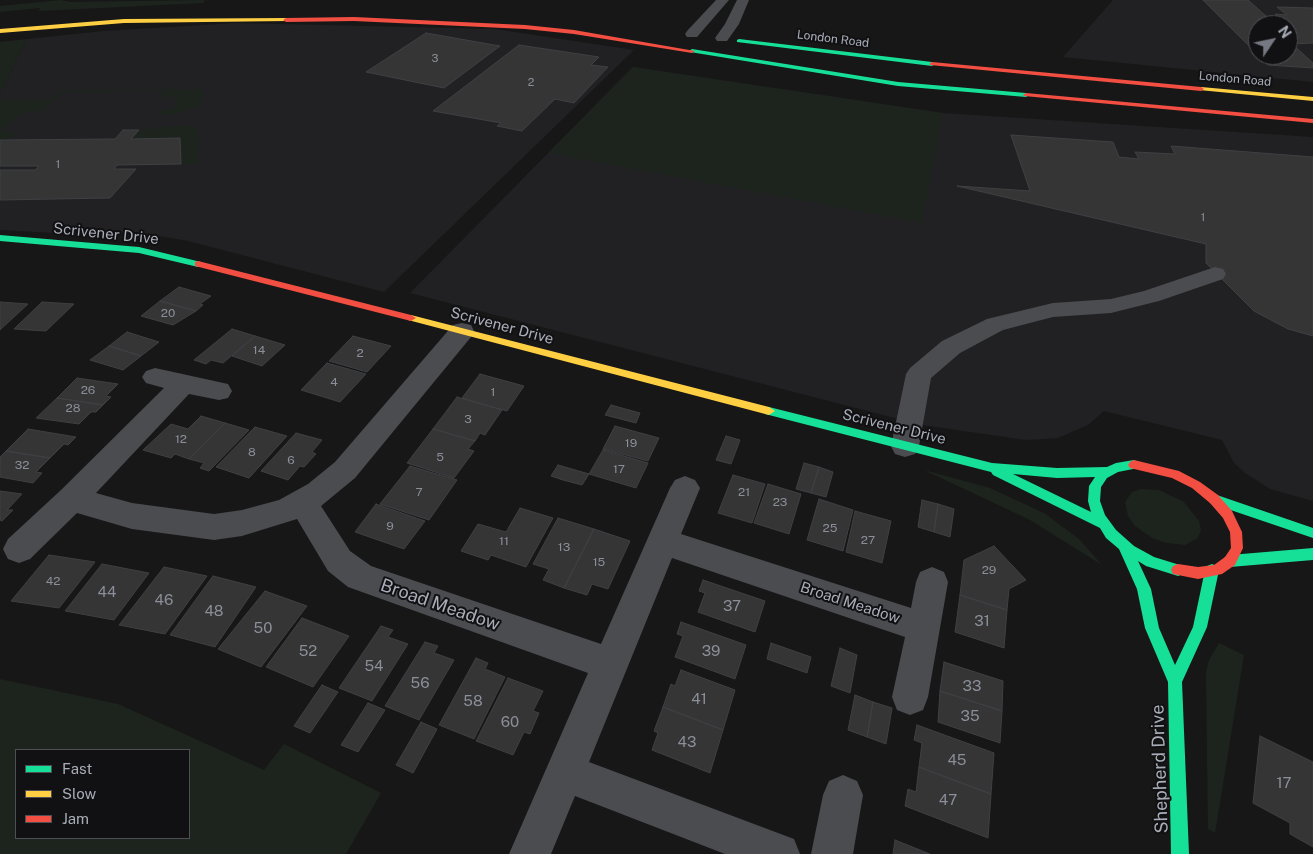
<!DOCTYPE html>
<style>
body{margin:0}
#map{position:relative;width:1313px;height:854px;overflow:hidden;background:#171717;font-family:"Public Sans",sans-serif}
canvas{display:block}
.legend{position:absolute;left:15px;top:749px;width:175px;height:90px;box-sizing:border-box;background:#111113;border:1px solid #4d4f55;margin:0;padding:6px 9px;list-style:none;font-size:15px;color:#a8adb8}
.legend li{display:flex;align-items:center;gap:10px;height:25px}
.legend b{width:25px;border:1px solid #4d4f55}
.north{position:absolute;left:1248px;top:15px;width:50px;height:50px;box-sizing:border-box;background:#111113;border:1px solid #4d4f55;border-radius:50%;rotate:56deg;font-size:14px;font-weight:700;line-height:20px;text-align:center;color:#a8adb8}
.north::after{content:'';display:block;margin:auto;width:18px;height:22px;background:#757880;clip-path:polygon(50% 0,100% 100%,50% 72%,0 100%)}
</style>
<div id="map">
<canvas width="1313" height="854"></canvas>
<ul class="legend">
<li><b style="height:6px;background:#16e098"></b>Fast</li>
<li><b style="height:6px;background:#ffcf43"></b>Slow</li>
<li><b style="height:6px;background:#f24e42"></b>Jam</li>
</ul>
<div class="north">N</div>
</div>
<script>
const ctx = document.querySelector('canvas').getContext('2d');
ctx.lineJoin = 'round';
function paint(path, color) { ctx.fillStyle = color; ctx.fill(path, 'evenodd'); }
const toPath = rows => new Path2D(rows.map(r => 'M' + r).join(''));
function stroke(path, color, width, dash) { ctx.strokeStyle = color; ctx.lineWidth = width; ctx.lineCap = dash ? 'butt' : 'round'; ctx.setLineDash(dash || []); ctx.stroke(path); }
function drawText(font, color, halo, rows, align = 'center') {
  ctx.font = font + ' "Public Sans",sans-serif'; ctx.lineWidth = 4; ctx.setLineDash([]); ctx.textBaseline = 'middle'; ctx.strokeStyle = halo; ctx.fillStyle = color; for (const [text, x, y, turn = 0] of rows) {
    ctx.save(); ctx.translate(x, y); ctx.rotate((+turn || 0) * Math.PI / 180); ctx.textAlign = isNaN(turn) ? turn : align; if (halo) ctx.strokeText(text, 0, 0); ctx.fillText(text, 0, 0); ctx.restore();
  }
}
paint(toPath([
 [1113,0,1313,0,1313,82,1063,57],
 [1258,25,1288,25,1288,55,1258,55],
 [236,23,495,29,634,50,384,292,188,241,130,231,107,236,0,230,0,94,27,39,103,31],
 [633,67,943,113,1313,137,1313,501,1270,489,1245,473,1234,463,1222,440,1104,411,1088,425,1058,438,1026,440,922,425,410,293]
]), '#212123');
paint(toPath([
 [61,0,70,2,205,0,203,3,39,11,40,8,0,12,0,6],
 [27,39,0,94,0,42],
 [633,67,943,113,922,223,548,153],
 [203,89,204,98,199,105,187,111,166,116,157,111,175,108,175,96,158,98,164,91,64,92,42,111,23,112,0,132,18,132,9,139,0,140,0,100,50,100,62,90],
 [182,125,193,127,199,133,198,158,195,164,181,164,179,137,132,139,140,130],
 [924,470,990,488,1044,513,1079,539,1102,565,1030,520],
 [1141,489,1159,490,1184,502,1199,521,1201,530,1198,538,1185,545,1166,543,1152,538,1135,526,1128,516,1125,502,1132,492],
 [1219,643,1244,655,1215,833,1208,829,1206,672,1209,660],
 [0,679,118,704,264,770,284,744,381,793,346,854,0,854],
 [16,750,189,750,189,838,16,838]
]), '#1d241e');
const building = toPath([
 [1203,0,1248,0,1276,25,1258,25,1258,55,1288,55,1288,34,1292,35,1290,32,1296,33,1275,14,1287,15,1277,7,1313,8,1313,43,1292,44,1313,63,1313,68,1268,65,1203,0],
 [426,33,500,46,444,88,366,72,426,33],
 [519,45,599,57,591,65,608,67,574,103,555,99,522,131,497,126,501,123,433,111,519,45],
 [123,130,139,130,131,139,180,138,181,164,117,165,114,169,136,169,110,198,0,200,0,170,35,170,39,166,0,166,0,140,115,139,123,130],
 [1011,135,1113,142,1119,157,1139,159,1135,152,1175,154,1171,146,1313,157,1313,336,1288,329,1254,311,1206,263,1206,244,957,186,1030,191,1011,135],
 [179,287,211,296,200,304,203,305,196,311,160,301,179,287],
 [160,301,196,311,173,325,141,316,160,301],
 [0,302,28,304,0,330,0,302],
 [42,302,74,304,46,331,14,329,42,302],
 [232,329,255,336,223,363,211,360,206,364,194,360,232,329],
 [127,332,159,342,141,356,109,346,127,332],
 [255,336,285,345,262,366,232,356,255,336],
 [353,336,391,346,367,372,329,361,353,336],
 [109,346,141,356,123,370,90,360,109,346],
 [327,363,366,374,340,402,301,390,327,363],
 [480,374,524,386,507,411,462,398,480,374],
 [77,378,118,384,106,396,111,397,103,405,57,398,77,378],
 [457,397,502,410,485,435,480,433,475,441,433,429,457,397],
 [57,398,103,405,96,412,91,412,79,424,36,418,57,398],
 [611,405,640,413,636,423,605,415,611,405],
 [201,416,225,423,189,459,175,454,171,458,143,450,171,424,188,429,201,416],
 [225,423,249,430,209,471,200,468,204,463,189,459,225,423],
 [615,426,659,438,648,461,603,449,615,426],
 [255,427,287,436,249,478,216,467,255,427],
 [28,429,76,437,68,445,64,444,50,458,6,451,28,429],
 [433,429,475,441,468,449,474,451,454,478,407,463,433,429],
 [296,433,322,440,312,452,316,454,304,467,300,466,288,480,261,471,296,433],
 [726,436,740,440,731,464,716,460,726,436],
 [603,450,648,463,636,488,589,474,603,450],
 [6,451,50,458,36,472,42,473,33,483,0,477,0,457,6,451],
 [804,463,819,467,811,493,796,489,804,463],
 [558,465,589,474,582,485,563,480,551,476,558,465],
 [410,466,457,480,429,520,380,504,410,466],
 [819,467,833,472,826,497,811,493,819,467],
 [733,475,765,484,752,523,718,513,733,475],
 [768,484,801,494,789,534,754,523,768,484],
 [0,491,22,494,7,510,13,510,2,521,0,520,0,491],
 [819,499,853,510,843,551,807,540,819,499],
 [922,500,938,504,934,532,918,527,922,500],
 [376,504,425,521,404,549,355,532,376,504],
 [938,504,954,509,950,537,934,532,938,504],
 [520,508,553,518,526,567,491,555,488,560,461,551,478,524,506,532,520,508],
 [855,511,891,521,882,563,846,552,855,511],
 [558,518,594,529,564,588,543,580,549,569,533,564,558,518],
 [594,529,630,541,608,589,592,584,587,595,564,588,594,529],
 [994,546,1026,580,1009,589,1007,610,960,595,964,560,994,546],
 [49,555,95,562,59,608,11,601,49,555],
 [102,564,149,573,114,620,65,611,102,564],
 [164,567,207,576,165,634,119,625,164,567],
 [213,576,256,587,215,647,170,635,213,576],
 [703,580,765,601,755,632,698,612,705,593,699,591,703,580],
 [265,591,307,606,261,667,218,649,265,591],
 [960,595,1007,610,1004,648,955,632,960,595],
 [302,618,349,636,313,687,266,667,302,618],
 [681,622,746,645,735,679,675,657,683,636,677,634,681,622],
 [381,626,393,630,388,637,408,644,372,701,339,688,381,626],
 [425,642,438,646,434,653,454,660,419,720,385,706,425,642],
 [771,643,811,657,807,673,767,659,771,643],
 [840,648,857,655,850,693,831,686,840,648],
 [476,658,488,663,485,669,505,677,474,739,439,725,476,658],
 [944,662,1003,681,1002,711,940,691,944,662],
 [681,670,735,690,723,730,663,707,671,684,675,686,681,670],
 [508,678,543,691,533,711,539,713,530,734,524,732,513,755,476,741,508,678],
 [322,685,338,692,310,733,294,726,322,685],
 [940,691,1002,711,1000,743,938,722,940,691],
 [855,695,873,702,867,737,848,730,855,695],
 [873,702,892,708,886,744,867,737,873,702],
 [368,703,385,710,358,752,341,745,368,703],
 [663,707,723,730,710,773,652,750,658,733,654,731,663,707],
 [421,722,437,729,413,773,396,765,421,722],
 [917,725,994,753,991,794,919,767,922,743,914,740,917,725],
 [1260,736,1313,762,1313,847,1290,834,1290,823,1253,803,1260,736],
 [919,767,991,794,988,838,905,806,908,789,916,792,919,767],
 [895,840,930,854,893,854,895,840]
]);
paint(building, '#353536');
stroke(building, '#3f4043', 1);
paint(toPath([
 [716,0,729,0,697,37,687,37,685,34,687,31,716,0],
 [737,0,749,0,739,24,727,41,717,41,715,38,725,24,737,0],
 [1215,267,1223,269,1226,274,1223,279,1159,301,1111,313,1053,317,1003,330,960,353,931,378,919,446,915,454,905,457,895,454,891,446,906,374,910,368,942,341,987,319,1053,303,1111,299,1144,291,1215,267],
 [462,323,471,325,474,331,471,337,355,478,321,506,350,551,371,566,601,644,670,488,675,480,685,476,695,480,700,488,681,534,911,608,916,582,920,572,932,567,944,572,948,582,928,697,923,710,910,715,897,710,892,697,905,637,672,558,589,762,794,839,800,854,725,854,575,796,551,854,509,854,588,673,348,587,328,571,297,519,242,536,214,540,132,529,77,513,30,559,19,563,8,559,3,549,8,539,61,490,164,388,146,383,142,377,146,371,155,368,219,382,228,384,232,391,228,398,219,400,189,394,96,493,132,503,214,514,242,510,279,500,308,484,335,462,453,325,462,323],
 [843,775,857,781,863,795,853,854,811,854,823,795,829,781,843,775]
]), '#4b4c50');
paint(toPath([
 [739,39,932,62,935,64,932,66,737,42,737,40,739,39],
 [692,49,898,82,1026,93,1029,95,1026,97,898,86,690,52,689,51,692,49],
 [0,235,139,247,201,262,202,264,198,267,139,253,0,241,0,235],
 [769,407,992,463,1057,468,1107,467,1116,463,1134,460,1138,462,1140,465,1138,468,1118,472,1107,478,1101,487,1100,501,1105,515,1116,530,1134,546,1154,557,1183,566,1185,570,1183,574,1178,576,1146,566,1138,561,1151,589,1159,628,1175,665,1193,627,1205,570,1207,566,1212,564,1217,566,1219,570,1207,627,1182,682,1189,854,1171,854,1168,682,1145,628,1137,589,1119,549,1106,538,1100,528,993,475,991,472,765,414,763,411,765,408,769,407],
 [1013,474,1057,478,1095,477,1089,486,1088,501,1091,512,1013,474],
 [1214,494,1313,528,1313,538,1210,503,1208,499,1210,495,1214,494],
 [1313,548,1313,560,1230,567,1225,565,1223,561,1225,557,1230,555,1313,548]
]), '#16e098');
paint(toPath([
 [286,18,288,21,124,23,0,33,0,29,124,19,286,18],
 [1201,87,1313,97,1313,101,1199,90,1199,88,1201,87],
 [411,315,769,407,775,411,769,415,408,320,406,318,408,316,411,315]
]), '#ffcf43');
paint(toPath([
 [354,17,525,25,574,30,695,51,692,53,574,34,525,29,354,21,286,22,283,20,286,18,354,17],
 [932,62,1201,87,1204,89,1201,91,930,65,930,63,932,62],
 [1026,93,1313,119,1313,123,1024,96,1023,95,1026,93],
 [198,261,411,315,416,318,411,321,195,266,195,262,198,261],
 [1134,460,1179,471,1200,482,1218,495,1232,511,1242,532,1243,548,1235,565,1222,574,1198,579,1173,574,1171,570,1173,566,1178,564,1198,567,1214,565,1225,557,1231,548,1230,532,1223,518,1210,503,1192,488,1172,478,1130,468,1128,465,1130,462,1134,460]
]), '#f24e42');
drawText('11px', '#8b8f98', null, [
 ["3",435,59],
 ["2",531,83],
 ["1",58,165],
 ["1",1203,218]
]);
drawText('12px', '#a8adb8', '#111113', [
 ["London Road",833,39,7],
 ["London Road",1235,79,5]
]);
drawText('12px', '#8b8f98', null, [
 ["20",168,313],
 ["14",259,350],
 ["2",360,353],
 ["4",334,382],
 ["26",88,390],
 ["1",493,392],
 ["28",73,408],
 ["3",468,419],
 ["12",181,439],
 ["19",631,443],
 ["8",252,452],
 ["5",440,457],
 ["6",291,460],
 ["32",22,465],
 ["17",619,469],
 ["7",419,492],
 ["21",744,492],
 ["23",780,502],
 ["9",390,526],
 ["25",830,528],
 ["27",868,540],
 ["11",504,541],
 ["13",564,547],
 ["15",599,562],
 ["29",989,570],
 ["42",53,581]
]);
drawText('15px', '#a8adb8', '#111113', [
 ["Scrivener Drive",106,234,6],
 ["Scrivener Drive",502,326,15],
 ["Scrivener Drive",894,427,14],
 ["Broad Meadow",850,603,18]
]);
drawText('15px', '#8b8f98', null, [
 ["44",107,592],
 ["46",164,600],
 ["37",732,606],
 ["48",214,611],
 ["31",982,621],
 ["50",263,628],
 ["52",308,651],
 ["39",711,651],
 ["54",374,666],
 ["56",420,683],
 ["33",972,686],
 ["41",699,699],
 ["58",473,701],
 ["35",970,716],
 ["60",510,722],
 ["43",687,742],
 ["45",957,760],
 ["17",1284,783],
 ["47",948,800]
]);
drawText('18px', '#a8adb8', '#111113', [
 ["Broad Meadow",440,605,19],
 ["Shepherd Drive",1160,769,-92]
]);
</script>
